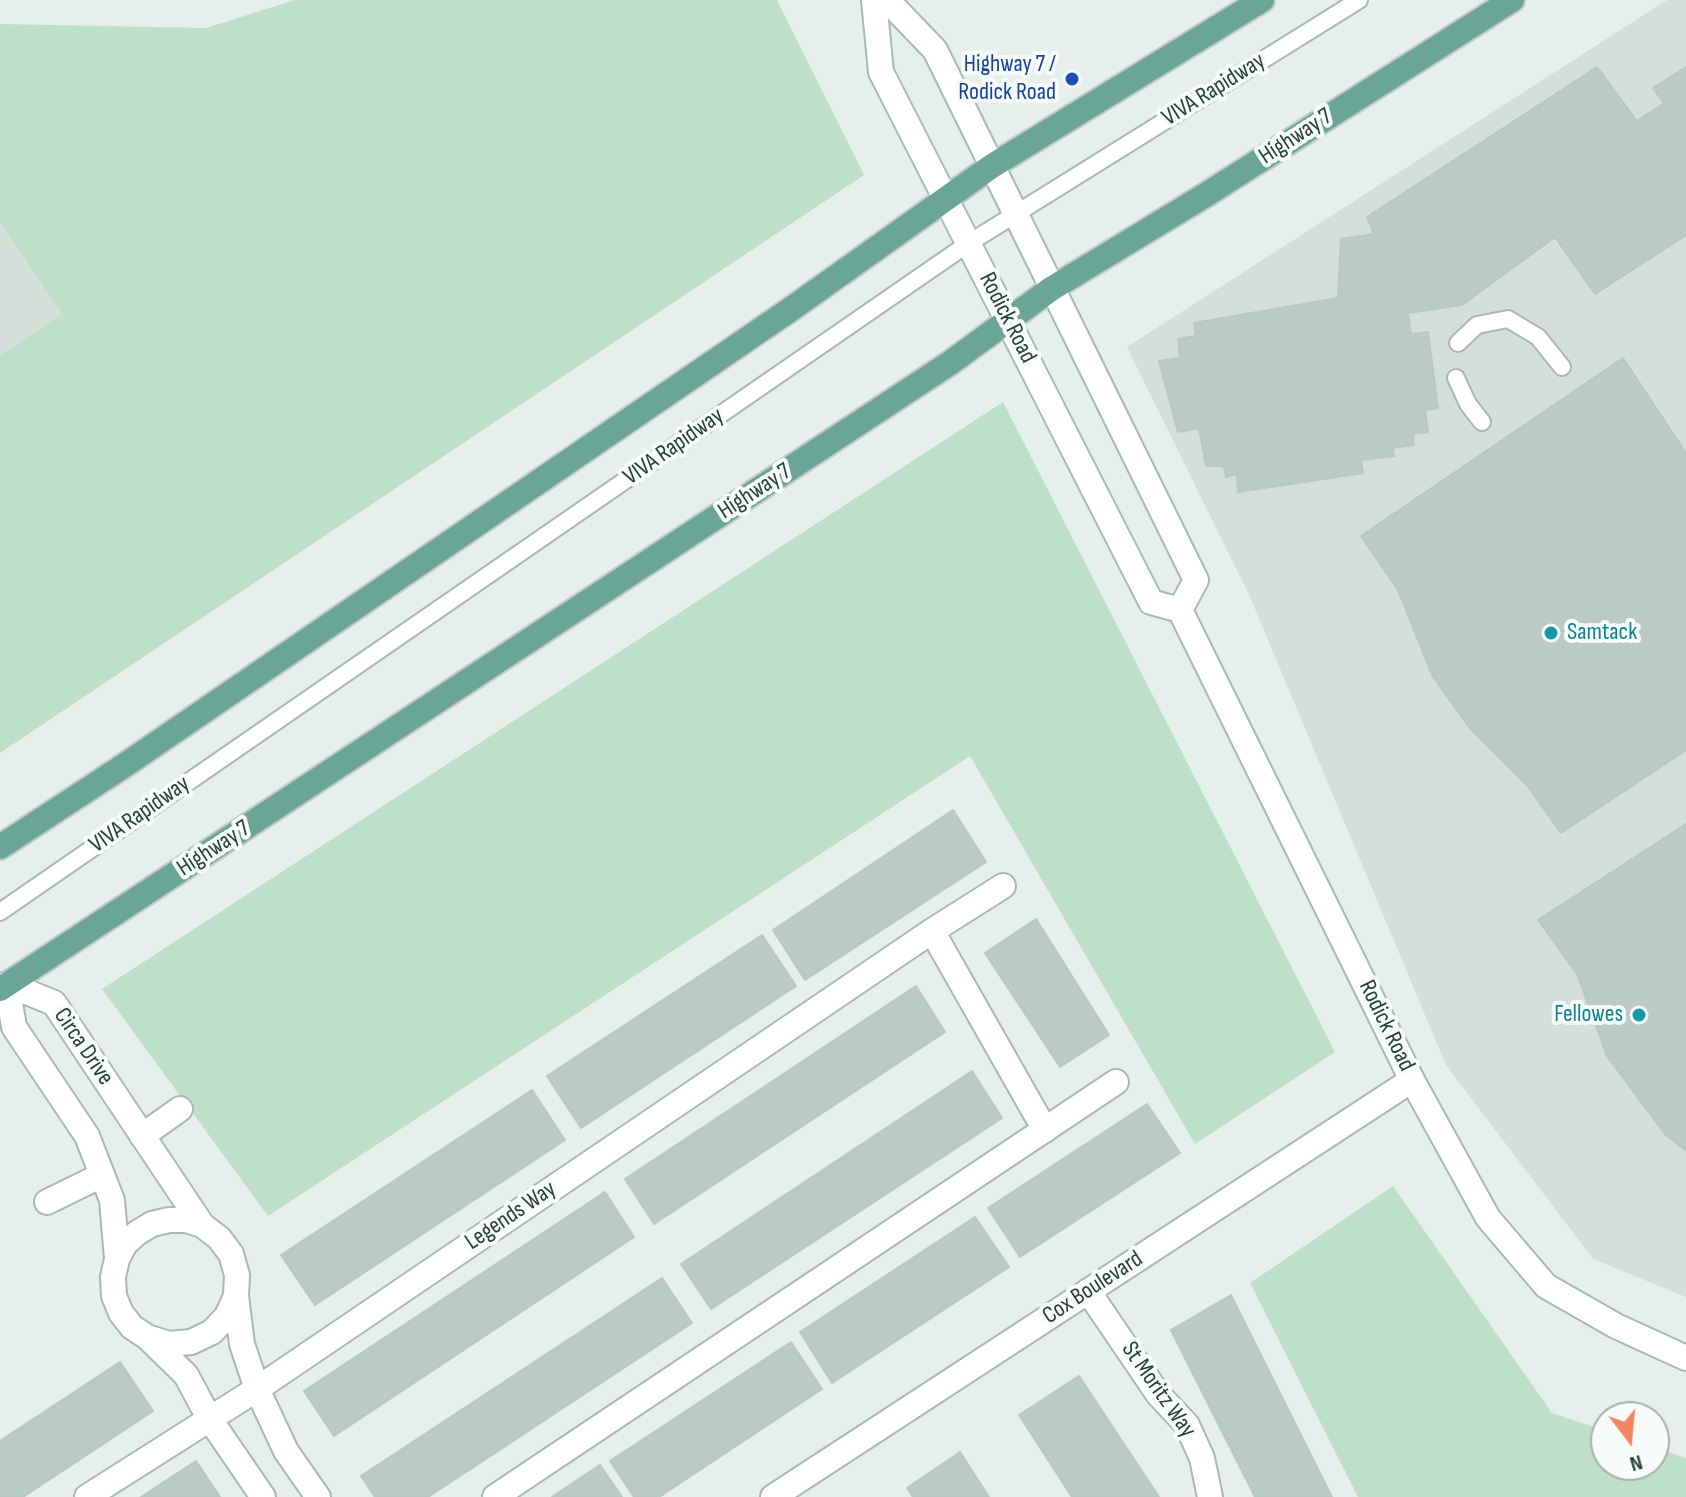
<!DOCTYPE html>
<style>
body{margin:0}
#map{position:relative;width:1686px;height:1497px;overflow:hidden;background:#e6efeb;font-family:"Sofia Sans Condensed",sans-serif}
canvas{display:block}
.north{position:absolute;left:1590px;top:1401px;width:80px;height:80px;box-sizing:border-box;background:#f7fbf9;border:2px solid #a3b1ad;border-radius:50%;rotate:164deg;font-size:22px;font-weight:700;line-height:32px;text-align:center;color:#24423a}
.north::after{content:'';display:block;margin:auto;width:28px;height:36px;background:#f4845f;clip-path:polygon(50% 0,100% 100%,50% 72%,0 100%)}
</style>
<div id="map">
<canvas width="1686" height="1497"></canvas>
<div class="north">N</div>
</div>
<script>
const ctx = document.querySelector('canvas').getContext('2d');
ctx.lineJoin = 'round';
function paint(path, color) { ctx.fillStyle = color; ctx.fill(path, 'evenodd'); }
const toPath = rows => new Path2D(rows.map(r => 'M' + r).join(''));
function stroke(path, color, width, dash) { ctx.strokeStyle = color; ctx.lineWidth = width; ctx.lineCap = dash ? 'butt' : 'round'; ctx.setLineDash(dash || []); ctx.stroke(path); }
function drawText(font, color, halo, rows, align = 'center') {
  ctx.font = font + ' "Sofia Sans Condensed",sans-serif'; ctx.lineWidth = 8; ctx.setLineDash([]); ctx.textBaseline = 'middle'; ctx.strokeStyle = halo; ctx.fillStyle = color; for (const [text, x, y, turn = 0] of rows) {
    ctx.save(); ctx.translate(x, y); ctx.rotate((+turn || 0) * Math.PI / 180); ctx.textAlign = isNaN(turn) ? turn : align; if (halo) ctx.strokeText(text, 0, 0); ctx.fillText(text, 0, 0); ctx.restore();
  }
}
paint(toPath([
 [1667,0,1686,0,1686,1297,1593,1259,1446,1065,1250,597,1127,347],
 [0,222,62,314,0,355]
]), '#d4dfda');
paint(toPath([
 [295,0,777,0,864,175,0,753,0,355,62,314,0,222,0,24,206,28],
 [1003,402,1335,1052,1195,1144,970,756,268,1216,102,989],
 [1393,1186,1552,1413,1606,1431,1606,1465,1654,1465,1654,1447,1686,1458,1686,1497,1358,1497,1250,1283]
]), '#bfe0c8');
const building = toPath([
 [1597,67,1637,121,1664,103,1653,88,1686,67,1686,235,1595,294,1555,237,1462,305,1408,313,1411,334,1428,332,1438,408,1425,410,1428,432,1413,434,1414,445,1393,448,1394,456,1361,460,1363,473,1238,492,1237,474,1226,477,1224,466,1206,466,1199,428,1178,432,1159,361,1180,358,1178,339,1196,336,1194,323,1338,298,1341,239,1374,234,1367,217,1597,67],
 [1623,358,1686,453,1686,750,1561,833,1527,785,1469,727,1433,677,1398,590,1361,536,1623,358],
 [953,810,986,862,805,980,773,930,953,810],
 [1686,824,1686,1151,1665,1134,1607,1056,1577,974,1538,920,1686,824],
 [1036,919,1109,1035,1060,1067,985,953,1036,919],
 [762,935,796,986,581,1128,547,1076,762,935],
 [916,986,945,1032,654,1224,625,1179,916,986],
 [972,1071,1002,1118,711,1309,681,1264,972,1071],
 [532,1090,565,1140,315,1305,281,1255,532,1090],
 [1147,1104,1180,1153,1020,1257,988,1208,1147,1104],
 [605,1192,634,1237,334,1436,304,1391,605,1192],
 [975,1217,1009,1267,832,1383,800,1332,975,1217],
 [662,1278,692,1323,428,1497,375,1497,361,1476,662,1278],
 [1231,1295,1332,1497,1255,1497,1171,1330,1231,1295],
 [791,1342,822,1389,659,1497,634,1497,610,1461,791,1342],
 [120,1362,153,1411,23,1497,0,1497,0,1441,120,1362],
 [1079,1376,1159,1497,1072,1497,1019,1415,1079,1376],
 [960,1452,989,1497,913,1497,907,1488,960,1452],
 [196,1461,220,1497,141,1497,196,1461],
 [600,1465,622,1497,552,1497,600,1465]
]);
paint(building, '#bbcac4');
stroke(building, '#b8c9c2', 2);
const service = toPath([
 [1458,343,1477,325,1508,319,1538,337,1562,367],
 [1456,378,1468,404,1482,422],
 [0,912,969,243,1359,0]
]);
const minor = toPath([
 [932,931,1045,1130],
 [7,984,54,1003,202,1225],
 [7,984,14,1027,87,1136,112,1200,117,1259],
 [142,1136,180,1109],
 [47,1202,102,1175],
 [1088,1291,1158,1394,1187,1425,1202,1458,1210,1497],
 [236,1296,227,1316,212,1332,191,1342,169,1344,147,1337,132,1327,121,1313,114,1296,113,1277,117,1259,125,1244,137,1233,152,1224,169,1220,186,1220,202,1225,219,1238,231,1254,237,1275,236,1296,242,1344,257,1389,286,1451,318,1497],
 [148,1338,186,1375,209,1418,263,1497],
 [87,1497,257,1389,932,931,1003,886],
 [495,1497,1116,1082],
 [773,1497,1412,1080]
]);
const secondary = toPath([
 [874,0,881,72,1151,602,1180,610,1412,1080,1488,1218,1546,1286,1616,1326,1686,1358],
 [887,0,935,50,1196,580,1180,610]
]);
const primary = toPath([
 [0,847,125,765,794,307,992,166,1262,0],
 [0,989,950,363,1051,289,1204,196,1512,0]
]);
stroke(service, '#a8b8b2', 20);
stroke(minor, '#a8b8b2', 28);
stroke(secondary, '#a4bbb3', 28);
stroke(primary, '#c2cac8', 28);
stroke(service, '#fff', 16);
stroke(minor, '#fff', 24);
stroke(secondary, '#fff', 24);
stroke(primary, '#6aa596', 24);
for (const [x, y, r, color] of [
 [1072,79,8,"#1a4fb4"],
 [1551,633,8,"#0f9aa8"],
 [1639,1015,8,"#0f9aa8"]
]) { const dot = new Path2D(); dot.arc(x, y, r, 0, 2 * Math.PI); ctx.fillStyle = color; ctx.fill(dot); stroke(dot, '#f7fbf9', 3); }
drawText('24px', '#164399', '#f7fbf9', [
 ["Highway 7 /",1056,65],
 ["Rodick Road",1056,93]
], 'right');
drawText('24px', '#24423a', '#f7fbf9', [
 ["VIVA Rapidway",1214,90,-32],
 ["Highway 7",1296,137,-33],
 ["Rodick Road",1007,318,63],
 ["VIVA Rapidway",674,447,-35],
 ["Highway 7",755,492,-33],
 ["VIVA Rapidway",140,815,-35],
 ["Highway 7",214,849,-33],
 ["Rodick Road",1386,1026,64],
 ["Circa Drive",83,1047,56],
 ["Legends Way",511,1216,-34],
 ["Cox Boulevard",1093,1288,-33],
 ["St Moritz Way",1158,1390,55]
]);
drawText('24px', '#0d838f', '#f7fbf9', [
 ["Samtack",1567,633],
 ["Fellowes",1623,1015,"right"]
], 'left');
</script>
